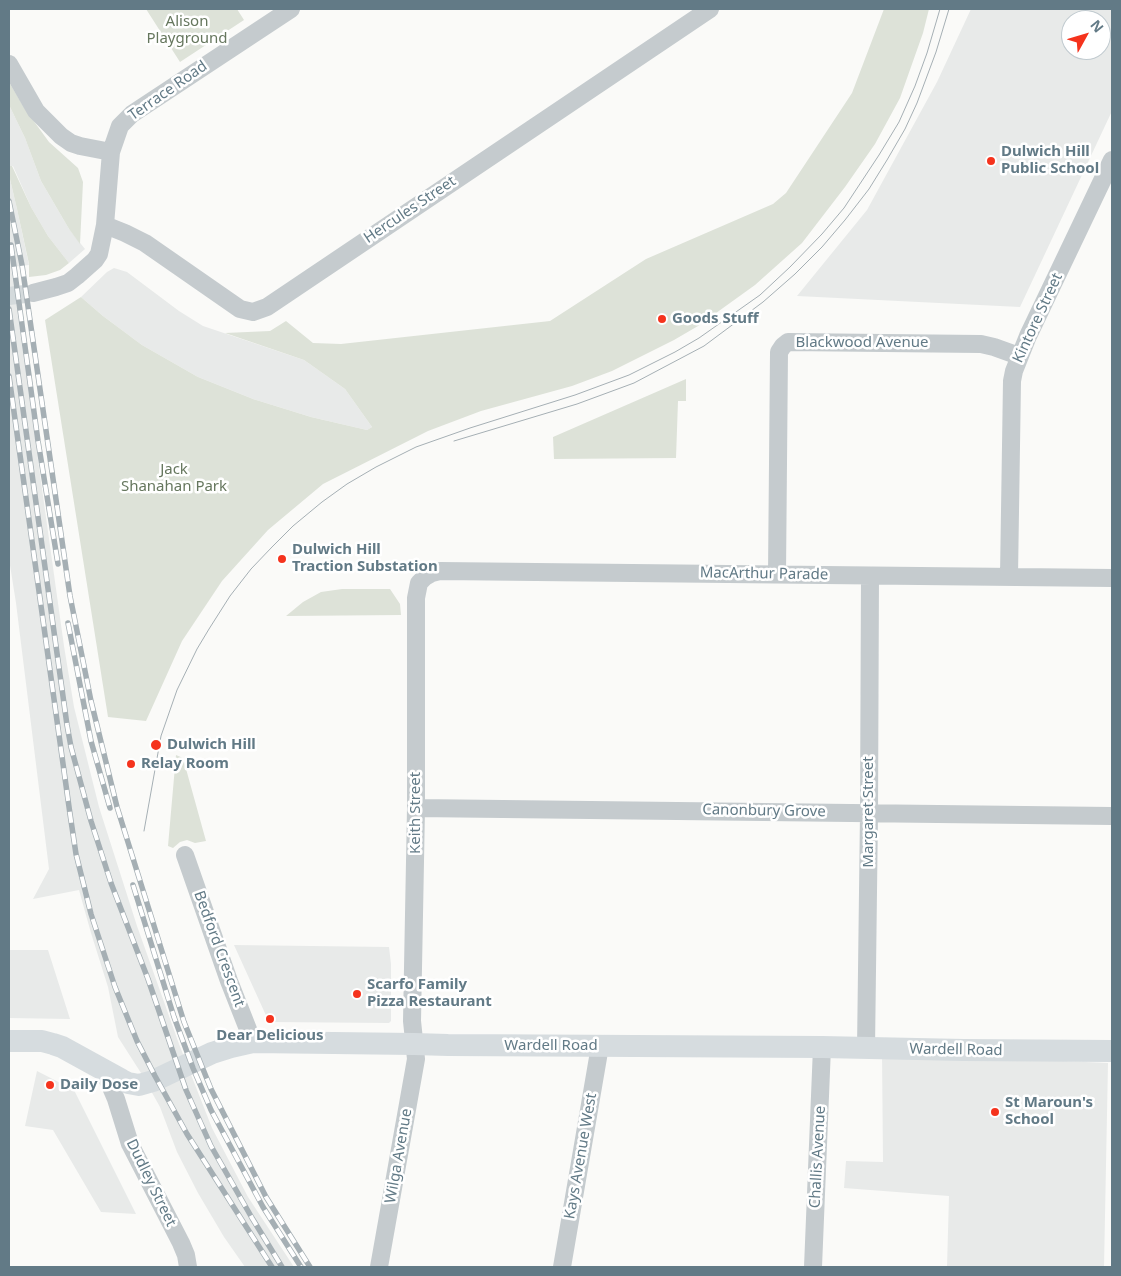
<!DOCTYPE html>
<style>
body{margin:0}
#map{position:relative;width:1121px;height:1276px;overflow:hidden;background:#fafaf8;font-family:"Noto Sans",sans-serif}
canvas{display:block}
.frame{position:absolute;inset:0;border:10px solid #627a86;pointer-events:none}
.north{position:absolute;left:1061px;top:10px;width:50px;height:50px;box-sizing:border-box;background:#fff;border:1px solid #c0cacf;border-radius:50%;rotate:51deg;font-size:14px;font-weight:700;line-height:20px;text-align:center;color:#627a86}
.north::after{content:'';display:block;margin:auto;width:18px;height:22px;background:#f5331d;clip-path:polygon(50% 0,100% 100%,50% 72%,0 100%)}
</style>
<div id="map">
<canvas width="1121" height="1276"></canvas>
<div class="frame"></div>
<div class="north">N</div>
</div>
<script>
const ctx = document.querySelector('canvas').getContext('2d');
ctx.lineJoin = 'round';
function paint(path, color) { ctx.fillStyle = color; ctx.fill(path, 'evenodd'); }
const toPath = rows => new Path2D(rows.map(r => 'M' + r).join(''));
function stroke(path, color, width, dash) { ctx.strokeStyle = color; ctx.lineWidth = width; ctx.lineCap = dash ? 'butt' : 'round'; ctx.setLineDash(dash || []); ctx.stroke(path); }
function drawText(font, color, halo, rows, align = 'center') {
  ctx.font = font + ' "Noto Sans",sans-serif'; ctx.lineWidth = 5; ctx.setLineDash([]); ctx.textBaseline = 'middle'; ctx.strokeStyle = halo; ctx.fillStyle = color; for (const [text, x, y, turn = 0] of rows) {
    ctx.save(); ctx.translate(x, y); ctx.rotate((+turn || 0) * Math.PI / 180); ctx.textAlign = isNaN(turn) ? turn : align; if (halo) ctx.strokeText(text, 0, 0); ctx.fillText(text, 0, 0); ctx.restore();
  }
}
paint(toPath([
 [971,9,1112,9,1112,111,1020,307,797,296,867,210,937,82],
 [1071,20,1101,20,1101,50,1071,50],
 [9,105,25,138,41,181,69,229,85,249,69,263,48,236,31,207,13,166,9,166],
 [9,175,17,209,29,265,11,267,64,646,74,707,99,807,137,926,179,1044,212,1128,248,1197,294,1267,245,1267,224,1237,198,1193,177,1152,160,1107,141,1073,118,1037,108,987,91,933,79,890,33,899,49,869,16,603,9,559],
 [114,268,127,272,179,311,203,326,304,360,345,389,372,427,367,430,311,417,253,399,198,377,142,345,103,316,81,297,107,272],
 [234,945,389,947,391,964,391,1021,389,1023,269,1022],
 [9,950,48,950,70,1019,9,1018],
 [882,1053,1108,1063,1104,1267,947,1267,949,1196,844,1188,846,1161,883,1162],
 [37,1071,74,1090,136,1214,101,1212,53,1130,25,1126]
]), '#e8eae9');
paint(toPath([
 [146,9,237,9,244,20,180,62],
 [884,9,929,9,923,33,900,98,875,144,845,187,802,243,755,285,698,326,674,340,612,371,572,386,481,411,428,431,323,484,268,530,222,581,182,641,146,721,108,717,45,320,81,297,103,316,142,345,198,377,253,399,311,417,367,430,372,427,345,389,304,360,225,333,270,331,286,321,313,343,341,344,550,321,646,259,773,204,786,193,852,93],
 [9,82,25,109,49,142,78,168,83,182,80,244,69,229,41,181,25,138,9,105],
 [9,166,12,166,31,207,48,236,69,263,60,270,46,275,29,277,29,264,17,209,9,175],
 [686,379,686,401,678,401,676,458,554,459,553,437],
 [342,589,390,589,400,604,401,615,286,616,303,602,321,592],
 [176,755,183,758,206,841,195,843,187,840,180,842,173,848,168,846]
]), '#dde2d8');
stroke(toPath([
 [9,296,33,293]
]), '#d4dadc', 18, [18, 9]);
stroke(toPath([
 [9,64,36,111,61,136,71,143,80,146,111,152],
 [105,225,125,233,145,243,240,309,253,312,267,307,710,9],
 [33,293,56,287,68,283,77,276,95,260,99,254,105,225,111,152,120,126,132,114,291,9],
 [777,574,779,352,783,346,788,342,981,344,994,347,1019,356],
 [1009,576,1012,381,1014,371,1028,336,1112,160],
 [416,808,1112,816],
 [185,855,229,981,253,1042],
 [866,1049,869,813,870,576],
 [104,1071,116,1099,130,1144,181,1243,186,1255,188,1267],
 [379,1267,416,1059,412,1021,416,808,416,598,419,583,425,577,432,573,440,571,1112,578],
 [562,1267,600,1046],
 [813,1267,822,1047]
]), '#c5cbce', 18);
stroke(toPath([
 [9,1041,42,1041,53,1044,62,1047,122,1080,128,1083,139,1085,153,1081,212,1053,231,1047,253,1042,414,1044,448,1045,822,1047,964,1050,1112,1051]
]), '#d6dcdf', 22);
stroke(toPath([
 [454,441,577,404,634,383,704,346,763,302,795,274,822,247,845,220,869,189,887,160,905,129,917,103,936,52,949,9],
 [144,831,161,736,177,690,197,649,209,629,230,596,251,569,272,547,293,526,322,502,347,484,376,467,416,447,470,428,575,395,629,375,675,352,699,338,760,295,790,267,822,234,844,208,879,155,899,122,915,86,927,53,940,9]
]), '#a5afb4', 1);
const rail = toPath([
 [9,201,22,265,70,596,91,701,117,807,184,1022,211,1089,266,1197,310,1267],
 [11,245,38,441,58,564],
 [9,309,67,725,71,747,91,821,111,883,148,979,186,1090,211,1146,252,1218,282,1267],
 [9,376,70,814,76,854,91,914,115,987,137,1041,155,1076,187,1134,272,1267],
 [68,623,91,741,110,808],
 [133,885,174,1017,193,1068,211,1110,263,1207,301,1267]
]);
stroke(rail, '#a5afb4', 5.5);
stroke(rail, '#fff', 4, [11]);
for (const [x, y, r, color] of [
 [991,161,5,"#f5331d"],
 [662,319,5,"#f5331d"],
 [282,559,5,"#f5331d"],
 [156,745,6,"#f5331d"],
 [131,764,5,"#f5331d"],
 [357,994,5,"#f5331d"],
 [270,1019,5,"#f5331d"],
 [50,1085,5,"#f5331d"],
 [995,1112,5,"#f5331d"]
]) { const dot = new Path2D(); dot.arc(x, y, r, 0, 2 * Math.PI); ctx.fillStyle = color; ctx.fill(dot); stroke(dot, '#fff', 2); }
drawText('15px', '#66775e', '#fff', [
 ["Alison",187,22],
 ["Playground",187,39],
 ["Jack",174,470],
 ["Shanahan Park",174,487]
]);
drawText('15px', '#627a86', '#fff', [
 ["Terrace Road",168,91,-35],
 ["Hercules Street",410,210,-34],
 ["Kintore Street",1038,318,-65],
 ["Blackwood Avenue",862,343],
 ["MacArthur Parade",764,574,1],
 ["Canonbury Grove",764,811,1],
 ["Margaret Street",869,812,-90],
 ["Keith Street",416,813,-90],
 ["Bedford Crescent",219,949,70],
 ["Wardell Road",551,1046],
 ["Wardell Road",956,1050,1],
 ["Wilga Avenue",399,1156,-80],
 ["Kays Avenue West",581,1156,-80],
 ["Challis Avenue",818,1157,-87],
 ["Dudley Street",151,1183,64]
]);
drawText('bold 15px', '#627a86', '#fff', [
 ["Dulwich Hill",1001,152],
 ["Public School",1001,169],
 ["Goods Stuff",672,319],
 ["Dulwich Hill",292,550],
 ["Traction Substation",292,567],
 ["Dulwich Hill",167,745],
 ["Relay Room",141,764],
 ["Scarfo Family",367,985],
 ["Pizza Restaurant",367,1002],
 ["Dear Delicious",270,1036,"center"],
 ["Daily Dose",60,1085],
 ["St Maroun's",1005,1103],
 ["School",1005,1120]
], 'left');
</script>
